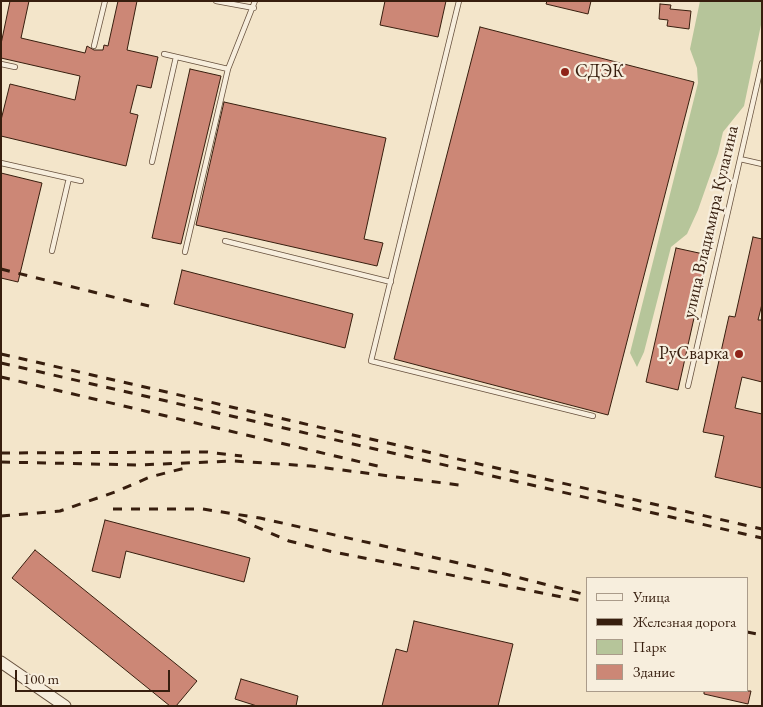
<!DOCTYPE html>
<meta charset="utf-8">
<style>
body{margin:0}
#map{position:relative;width:763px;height:707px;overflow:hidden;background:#f3e5ca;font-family:"EB Garamond",serif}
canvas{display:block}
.frame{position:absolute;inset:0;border:2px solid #371e0e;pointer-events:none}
.legend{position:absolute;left:586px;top:577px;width:162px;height:115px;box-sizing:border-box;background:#f7eedd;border:1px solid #aa9b8a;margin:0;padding:6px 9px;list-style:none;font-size:15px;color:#371e0e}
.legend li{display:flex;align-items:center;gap:10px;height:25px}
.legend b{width:25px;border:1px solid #aa9b8a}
.scale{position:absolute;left:15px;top:670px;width:155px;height:22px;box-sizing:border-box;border:2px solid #371e0e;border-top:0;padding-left:6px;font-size:15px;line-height:18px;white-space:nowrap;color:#371e0e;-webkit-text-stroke:4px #f7eedd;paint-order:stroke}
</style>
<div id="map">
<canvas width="763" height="707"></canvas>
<div class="frame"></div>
<ul class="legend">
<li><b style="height:6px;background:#f7eedd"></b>Улица</li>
<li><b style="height:6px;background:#371e0e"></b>Железная дорога</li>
<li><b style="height:14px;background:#b6c59a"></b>Парк</li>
<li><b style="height:14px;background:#cc8776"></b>Здание</li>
</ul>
<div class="scale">100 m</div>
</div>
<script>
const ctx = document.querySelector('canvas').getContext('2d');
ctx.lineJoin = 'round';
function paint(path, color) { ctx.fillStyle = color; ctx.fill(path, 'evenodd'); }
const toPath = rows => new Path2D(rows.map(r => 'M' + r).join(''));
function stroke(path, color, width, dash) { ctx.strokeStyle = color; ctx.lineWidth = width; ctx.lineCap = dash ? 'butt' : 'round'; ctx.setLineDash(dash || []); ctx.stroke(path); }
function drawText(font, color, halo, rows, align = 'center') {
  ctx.font = font + ' "EB Garamond",serif'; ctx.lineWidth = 4.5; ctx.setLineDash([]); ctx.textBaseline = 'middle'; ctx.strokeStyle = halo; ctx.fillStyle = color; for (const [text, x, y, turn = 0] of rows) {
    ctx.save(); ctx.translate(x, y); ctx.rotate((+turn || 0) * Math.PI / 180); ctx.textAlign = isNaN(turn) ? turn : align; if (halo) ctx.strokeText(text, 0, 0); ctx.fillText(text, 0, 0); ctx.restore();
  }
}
paint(toPath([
 [700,1,761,1,762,20,744,106,723,132,718,153,698,210,687,234,671,247,644,352,637,367,630,353,698,83,697,68,690,49]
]), '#b6c59a');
const building = toPath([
 [10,1,29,1,21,38,85,53,87,46,94,50,103,50,104,45,108,46,118,1,137,1,127,50,158,57,151,88,137,85,130,113,138,115,126,166,1,136,1,120,10,84,75,100,80,76,1,58,1,44,10,1],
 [385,1,446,1,438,37,380,25,385,1],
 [547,1,591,1,588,14,546,4,547,1],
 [660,4,671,5,670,9,691,11,689,29,667,26,668,20,659,19,660,4],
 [480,27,694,82,608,415,394,359,480,27],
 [190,69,221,76,181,244,152,238,190,69],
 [224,102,386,138,364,239,383,243,377,266,196,225,224,102],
 [1,173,42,183,18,282,1,278,1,173],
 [753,237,762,239,762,304,758,320,762,320,762,382,742,377,735,408,762,414,762,488,715,477,724,436,703,432,729,316,735,317,753,237],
 [676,248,708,255,678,390,646,382,676,248],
 [182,270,353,314,345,348,174,304,182,270],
 [105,520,250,558,244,582,126,551,120,578,92,571,105,520],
 [35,550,197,681,176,706,170,706,12,578,35,550],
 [414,621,513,644,498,706,382,706,396,649,407,652,414,621],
 [241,679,298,696,296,706,257,706,235,699,241,679],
 [704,691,751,691,748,704,704,694,704,691]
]);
paint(building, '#cc8776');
stroke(building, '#371e0e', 1);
const service = toPath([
 [216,1,254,8],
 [459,1,371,361,593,416],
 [94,46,105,1],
 [164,54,228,69],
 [1,64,15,67],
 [740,159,762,164],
 [152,162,176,57],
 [1,163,81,181],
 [225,241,391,282],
 [52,251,69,178],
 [185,252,228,69,255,1],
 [688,386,762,63]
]);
const tertiary = toPath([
 [1,662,65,706]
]);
stroke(service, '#66503d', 6);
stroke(tertiary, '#66503d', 13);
stroke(service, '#f7eedd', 4.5);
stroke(tertiary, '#f7eedd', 11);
stroke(toPath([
 [1,269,149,306],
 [1,354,762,529],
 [1,363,762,538],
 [1,377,386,468],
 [1,453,207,452,242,456],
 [1,462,139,465,233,461,311,466,467,486],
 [113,509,203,509,260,518,489,570,587,595],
 [1,516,60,511,115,492,150,477,189,467],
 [238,519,289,541,329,551,587,602],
 [747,632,762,635]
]), '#371e0e', 3, [9, 9]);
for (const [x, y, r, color] of [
 [565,72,5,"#8f2418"],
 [739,354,5,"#8f2418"]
]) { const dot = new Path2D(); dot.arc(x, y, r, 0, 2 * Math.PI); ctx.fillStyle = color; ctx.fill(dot); stroke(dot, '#f7eedd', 2); }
drawText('18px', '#371e0e', '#f7eedd', [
 ["СДЭК",575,72],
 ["РуСварка",729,354,"right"]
], 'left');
drawText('18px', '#371e0e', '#f7eedd', [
 ["улица Владимира Кулагина",711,222,-77]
]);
</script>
